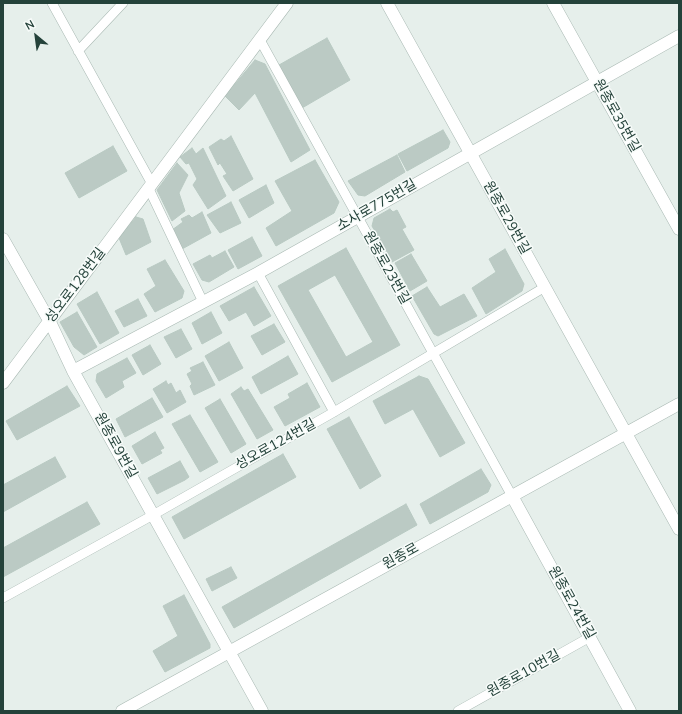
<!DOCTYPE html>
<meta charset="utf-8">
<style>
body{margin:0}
#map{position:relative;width:682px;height:714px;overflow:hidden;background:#e6efeb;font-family:"Nunito Sans",sans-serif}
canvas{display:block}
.frame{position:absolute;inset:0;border:4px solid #24423a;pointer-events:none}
.north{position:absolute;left:16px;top:16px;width:40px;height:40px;-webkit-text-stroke:3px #f7fbf9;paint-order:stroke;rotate:331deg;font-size:11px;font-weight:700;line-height:16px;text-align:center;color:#24423a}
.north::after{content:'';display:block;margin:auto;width:14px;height:18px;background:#24423a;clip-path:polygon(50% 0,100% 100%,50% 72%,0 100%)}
</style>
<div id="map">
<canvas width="682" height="714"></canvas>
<div class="frame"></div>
<div class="north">N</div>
</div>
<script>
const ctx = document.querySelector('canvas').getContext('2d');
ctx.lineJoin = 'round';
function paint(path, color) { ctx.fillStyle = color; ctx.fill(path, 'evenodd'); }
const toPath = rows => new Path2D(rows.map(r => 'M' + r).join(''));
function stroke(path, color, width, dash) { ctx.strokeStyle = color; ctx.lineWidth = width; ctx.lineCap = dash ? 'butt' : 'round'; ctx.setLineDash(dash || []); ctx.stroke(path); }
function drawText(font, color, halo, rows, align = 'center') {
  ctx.font = font + ' "Nunito Sans","Noto Sans KR",sans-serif'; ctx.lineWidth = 3; ctx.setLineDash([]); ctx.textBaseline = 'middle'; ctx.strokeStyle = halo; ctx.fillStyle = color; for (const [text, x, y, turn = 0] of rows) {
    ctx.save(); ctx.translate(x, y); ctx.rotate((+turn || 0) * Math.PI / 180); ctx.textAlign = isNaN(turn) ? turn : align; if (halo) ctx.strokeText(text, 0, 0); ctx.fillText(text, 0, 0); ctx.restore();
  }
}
const building = toPath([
 [327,38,350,80,302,108,279,65,327,38],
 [255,60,265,64,310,150,291,162,255,93,239,110,225,96,255,60],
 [443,130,450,142,448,148,407,171,398,154,443,130],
 [231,136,253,179,233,191,223,176,227,174,220,163,218,165,209,147,221,139,224,141,231,136],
 [113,146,127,171,79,198,65,173,113,146],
 [192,148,196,154,203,148,226,196,208,209,193,185,197,179,189,163,186,164,180,157,192,148],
 [397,155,405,172,365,196,358,195,348,181,397,155],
 [315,160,339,202,334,213,276,246,266,228,292,211,275,181,315,160],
 [177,163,188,175,179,193,185,211,172,221,157,190,177,163],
 [266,185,274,203,249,218,239,200,266,185],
 [231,202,241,223,220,233,207,215,231,202],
 [390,209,393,212,397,210,406,227,402,229,414,250,392,262,372,226,374,218,390,209],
 [202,212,211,233,182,249,172,230,183,222,181,219,189,215,192,218,202,212],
 [136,217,143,219,151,242,126,255,119,238,136,217],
 [252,237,262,256,238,269,228,250,252,237],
 [346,248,400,345,332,382,278,286,346,248],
 [335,275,373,342,346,357,308,290,335,275],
 [505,249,524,284,522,291,486,314,472,288,496,272,489,259,505,249],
 [225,251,234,267,209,282,202,280,193,264,210,255,212,258,225,251],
 [411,254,427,281,410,291,395,263,411,254],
 [165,260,184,291,182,298,155,312,144,294,156,286,147,269,165,260],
 [254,287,271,316,254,326,246,312,229,321,220,306,254,287],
 [427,287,440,307,464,294,477,316,438,336,434,334,412,296,427,287],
 [97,292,119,333,100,344,77,304,97,292],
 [138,299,147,316,124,327,115,311,138,299],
 [77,312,97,347,84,355,74,347,60,322,77,312],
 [211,312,222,333,202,344,192,323,211,312],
 [274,324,285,342,262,355,251,336,274,324],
 [181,329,192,349,176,358,164,337,181,329],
 [229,342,243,368,219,381,205,356,229,342],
 [150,345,161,364,143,375,132,355,150,345],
 [288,356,298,374,261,394,252,377,288,356],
 [127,358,136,373,122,381,124,387,106,398,96,381,97,374,127,358],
 [203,362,215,385,194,395,190,386,192,384,187,374,192,371,190,368,203,362],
 [419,376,428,379,465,443,440,457,413,409,385,424,373,401,419,376],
 [166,381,168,385,171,383,176,393,180,390,186,402,167,413,153,389,166,381],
 [307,383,320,407,285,426,274,407,290,398,288,394,307,383],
 [67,386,80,406,17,440,6,421,67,386],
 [241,387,244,391,248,389,273,430,257,439,231,394,241,387],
 [152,398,163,417,125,437,116,419,152,398],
 [220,399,246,444,231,453,205,408,220,399],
 [190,415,218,462,200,472,172,424,190,415],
 [349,417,381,476,360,489,327,429,349,417],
 [155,432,164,448,160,450,162,453,142,464,132,446,155,432],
 [283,454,296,477,184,539,172,517,283,454],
 [55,457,66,477,3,512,3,485,55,457],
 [180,461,189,477,185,480,157,494,148,478,180,461],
 [481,469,491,485,488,492,430,524,420,504,481,469],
 [87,502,100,524,3,577,3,548,87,502],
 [406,504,417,525,234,628,222,607,406,504],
 [231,567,237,578,212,591,206,579,231,567],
 [184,595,210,644,210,648,165,672,153,651,178,636,163,606,184,595]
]);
paint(building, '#bbcac4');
stroke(building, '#b8c9c2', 1);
const lane = toPath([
 [52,3,152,184],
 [260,40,512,496],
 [78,51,123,3],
 [149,189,203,302],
 [258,273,334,412],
 [3,598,153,515,334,412,545,287],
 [458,711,590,637]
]);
const street = toPath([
 [387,3,679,529],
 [553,3,679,229],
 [3,239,50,322,73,371,262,711],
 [73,371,258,273,679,36],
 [3,383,287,3],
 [512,496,630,711],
 [122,711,679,404]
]);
stroke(lane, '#a8b8b2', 10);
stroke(street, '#a8b8b2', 13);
stroke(lane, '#fff', 9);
stroke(street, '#fff', 12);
drawText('14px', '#24423a', '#f7fbf9', [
 ["원종로35번길",616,116,61],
 ["소사로775번길",377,206,-30],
 ["원종로29번길",506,218,61],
 ["원종로23번길",386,268,61],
 ["성오로128번길",76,286,-53],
 ["성오로124번길",276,445,-29],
 ["원종로9번길",115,446,61],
 ["원종로",401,557,-29],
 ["원종로24번길",571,603,61],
 ["원종로10번길",524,674,-29]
]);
</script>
